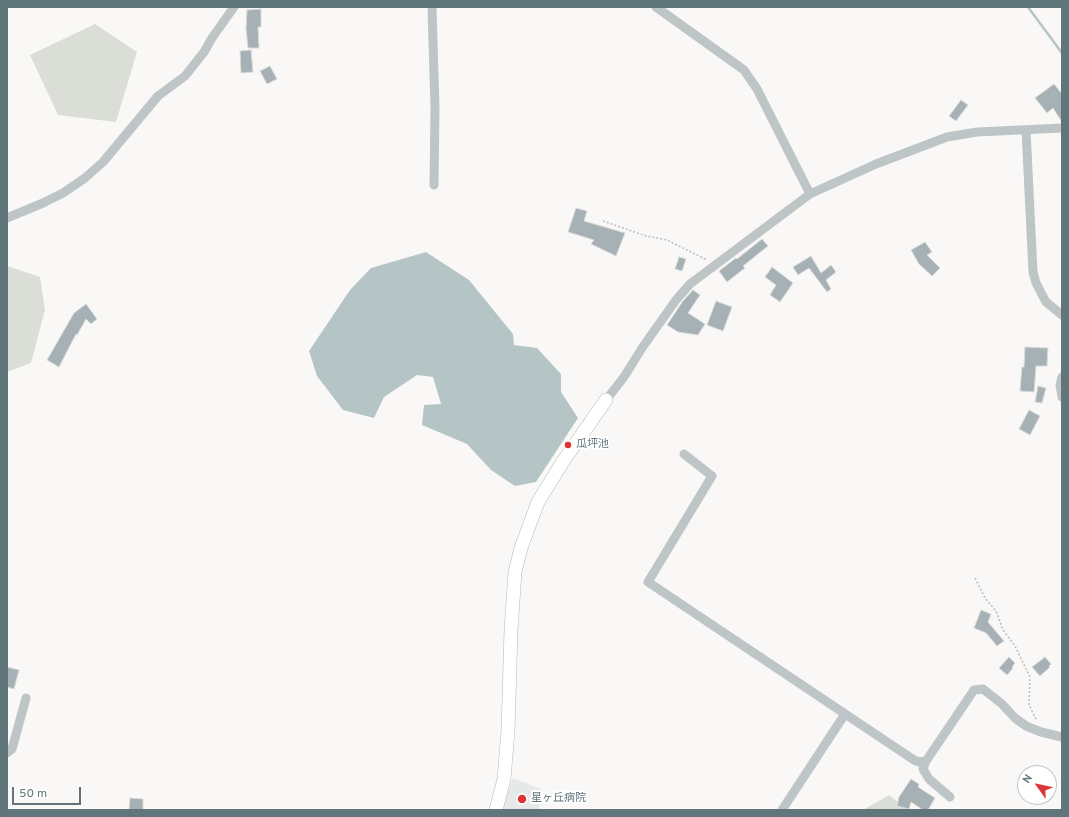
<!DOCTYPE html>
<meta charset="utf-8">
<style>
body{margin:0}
#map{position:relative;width:1069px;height:817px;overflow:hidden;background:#f9f8f7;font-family:Overpass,sans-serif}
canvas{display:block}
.frame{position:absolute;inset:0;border:8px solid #61767a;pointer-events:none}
.north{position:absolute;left:1017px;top:765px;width:40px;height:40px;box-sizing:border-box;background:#fff;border:1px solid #c0c8ca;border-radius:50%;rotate:303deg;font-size:11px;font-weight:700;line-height:16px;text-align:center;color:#61767a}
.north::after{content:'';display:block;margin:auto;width:14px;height:18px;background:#db3538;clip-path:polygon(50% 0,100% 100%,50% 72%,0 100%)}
.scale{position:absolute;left:12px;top:787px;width:69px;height:18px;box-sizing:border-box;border:2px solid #61767a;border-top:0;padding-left:5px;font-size:12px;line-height:14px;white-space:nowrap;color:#61767a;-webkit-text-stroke:3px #fff;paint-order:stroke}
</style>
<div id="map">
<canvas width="1069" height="817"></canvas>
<div class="frame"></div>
<div class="north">N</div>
<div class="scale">50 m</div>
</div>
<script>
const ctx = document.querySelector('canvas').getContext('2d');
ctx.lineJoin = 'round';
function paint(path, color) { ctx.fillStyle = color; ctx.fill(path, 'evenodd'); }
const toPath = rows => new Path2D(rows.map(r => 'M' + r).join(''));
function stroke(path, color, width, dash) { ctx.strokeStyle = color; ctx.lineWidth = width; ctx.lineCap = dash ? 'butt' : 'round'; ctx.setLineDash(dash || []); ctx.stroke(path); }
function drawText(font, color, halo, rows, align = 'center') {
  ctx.font = font + ' Overpass,"Noto Sans JP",sans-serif'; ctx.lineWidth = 4; ctx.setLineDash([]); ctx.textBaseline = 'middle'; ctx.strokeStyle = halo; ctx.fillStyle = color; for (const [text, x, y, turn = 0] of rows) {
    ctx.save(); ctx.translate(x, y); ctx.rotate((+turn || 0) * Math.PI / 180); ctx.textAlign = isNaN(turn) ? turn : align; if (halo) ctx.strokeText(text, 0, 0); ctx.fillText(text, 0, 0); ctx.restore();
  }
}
paint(toPath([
 [513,778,541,789,539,810,501,810]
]), '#e7e8e8');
paint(toPath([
 [95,24,137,52,116,122,58,115,30,55],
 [7,266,40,277,45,310,31,363,7,372],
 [889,795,908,810,863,810]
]), '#daded6');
paint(toPath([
 [426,252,469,280,513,334,514,345,537,348,561,374,561,392,578,418,536,482,515,486,491,470,467,444,422,425,424,405,441,404,433,377,417,375,384,397,374,418,343,410,317,376,309,351,350,290,371,268]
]), '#b5c5c6');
stroke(toPath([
 [1028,7,1062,53]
]), '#b5c5c6', 2.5);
const building = toPath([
 [261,9,261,27,258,27,259,48,248,48,246,29,247,10,261,9],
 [251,50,253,72,241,73,240,51,251,50],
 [270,66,277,79,267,84,260,71,270,66],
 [1054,84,1062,94,1062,122,1053,108,1047,113,1035,98,1054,84],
 [961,100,968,105,956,121,949,116,961,100],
 [576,208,587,211,584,221,625,233,616,256,591,244,594,240,568,232,576,208],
 [762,239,768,246,743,266,745,268,727,282,719,271,736,258,737,259,762,239],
 [925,242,932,252,927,255,940,268,932,276,919,264,911,250,925,242],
 [811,256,821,273,831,265,836,272,826,280,831,289,827,292,809,268,798,275,793,267,811,256],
 [679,257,686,259,682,271,675,269,679,257],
 [772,267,793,283,780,302,770,295,776,285,765,277,772,267],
 [693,290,700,295,688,313,705,324,698,335,678,332,667,325,683,301,693,290],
 [716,301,732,307,723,331,707,325,716,301],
 [86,304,97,319,91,324,86,319,77,335,76,334,59,367,47,360,74,313,86,304],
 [1025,347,1048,348,1047,366,1036,366,1034,392,1020,391,1022,367,1024,367,1025,347],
 [1038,386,1046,388,1042,403,1035,402,1038,386],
 [1029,410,1040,416,1030,435,1019,429,1029,410],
 [981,610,991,614,988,622,1004,641,997,646,986,633,974,628,981,610],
 [1009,657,1015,663,1012,667,1013,668,1007,675,999,668,1009,657],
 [1045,657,1051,664,1049,666,1050,667,1040,676,1032,667,1045,657],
 [7,667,19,670,14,689,7,687,7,667],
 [911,779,919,784,918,787,935,798,928,810,923,810,911,802,909,809,897,806,899,797,911,779],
 [130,798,143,799,143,810,129,810,130,798]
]);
paint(building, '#a5b1b4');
stroke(building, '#dbdad9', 1);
const secondary = toPath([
 [496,810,504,779,508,731,511,630,515,572,521,548,538,502,564,460,606,400]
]);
stroke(secondary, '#b1b9bb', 14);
stroke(toPath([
 [603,221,646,236,667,240,707,260],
 [975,578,985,598,996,611,1003,630,1015,646,1030,677,1029,705,1037,721]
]), '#b9bebf', 1.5, [2, 2]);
stroke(toPath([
 [432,7,435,108,434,185],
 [656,7,744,70,757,89,810,194],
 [1026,130,1033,272,1036,283,1046,302,1062,315],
 [7,218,43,203,63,193,85,178,103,162,158,96,185,76,204,52,212,38,234,7],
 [1062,377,1060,385,1062,397],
 [606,400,624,377,642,348,676,300,690,284,810,194,876,164,947,137,977,132,1062,128],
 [684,454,712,476,648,582,914,760,919,762,926,761],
 [7,753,12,749,26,698],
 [950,797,929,779,923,769,926,761,974,690,983,689,1002,704,1015,718,1026,726,1041,732,1062,737],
 [782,810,845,714]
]), '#bec5c6', 9);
stroke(secondary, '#fff', 13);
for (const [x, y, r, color] of [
 [568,445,4,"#db3538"],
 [522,799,5,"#db3538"]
]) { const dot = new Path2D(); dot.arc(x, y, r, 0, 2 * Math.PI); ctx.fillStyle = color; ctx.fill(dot); stroke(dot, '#fff', 1.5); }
drawText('11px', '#61767a', '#fff', [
 ["瓜坪池",576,445],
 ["星ヶ丘病院",531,799]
], 'left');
</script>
